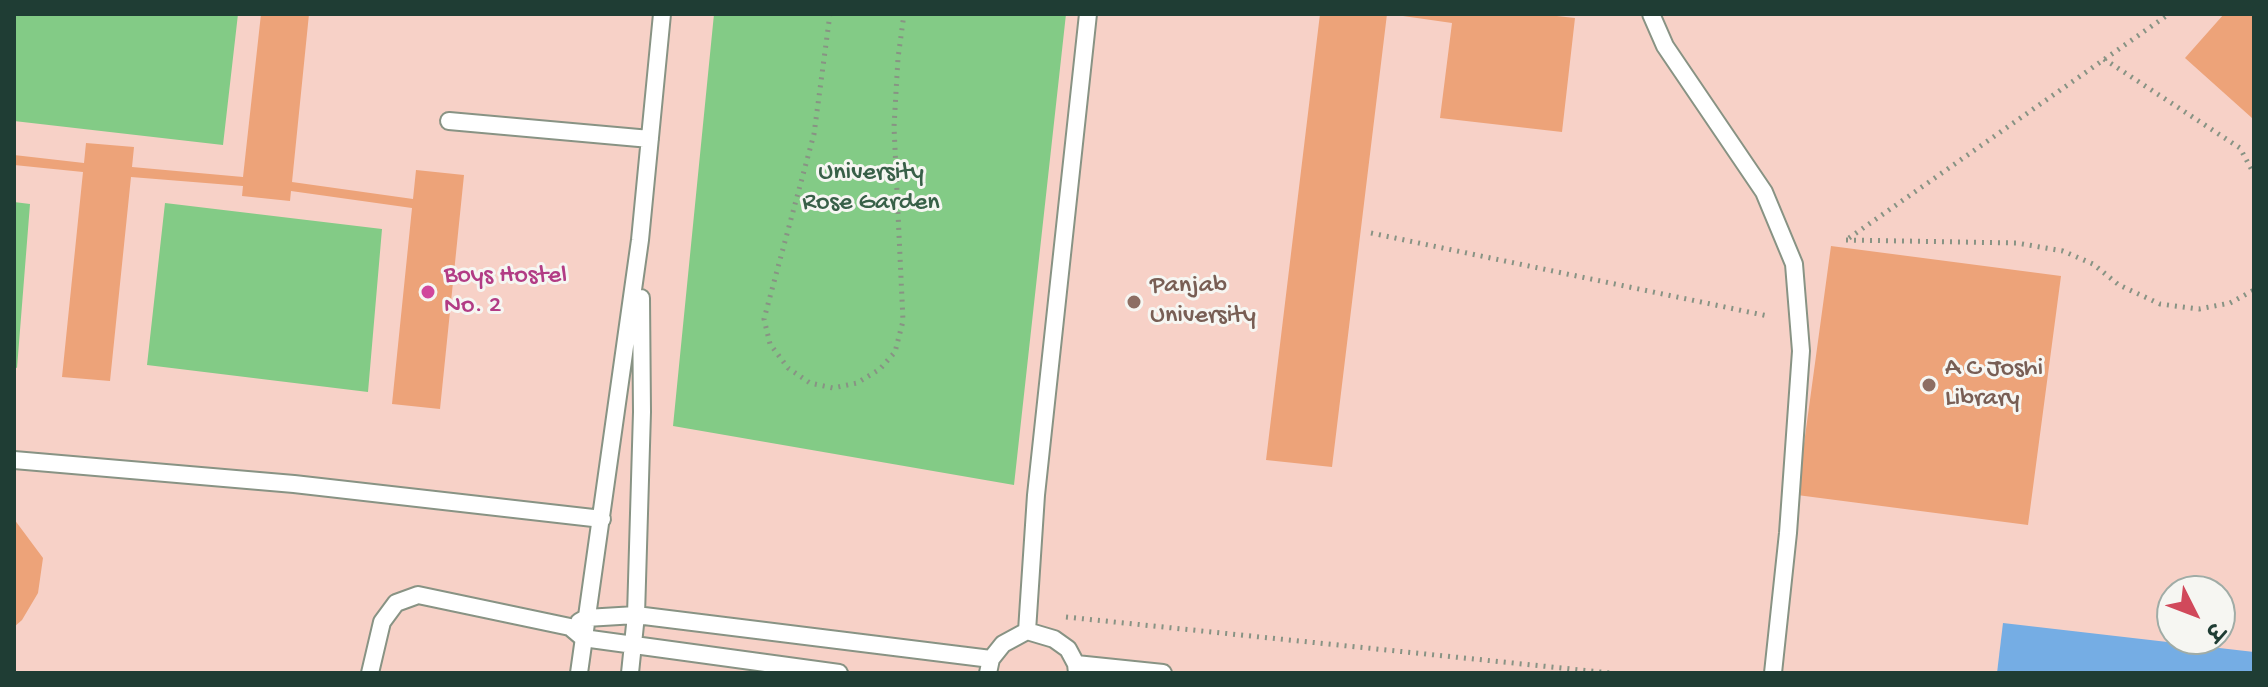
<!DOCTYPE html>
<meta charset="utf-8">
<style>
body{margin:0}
#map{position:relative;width:2268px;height:687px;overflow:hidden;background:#f1e9d4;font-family:"Gochi Hand","Playpen Sans Deva",sans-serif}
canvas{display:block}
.frame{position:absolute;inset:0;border:16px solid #1f3d34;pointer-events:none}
.north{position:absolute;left:2156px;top:575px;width:80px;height:80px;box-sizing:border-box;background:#f6f6f2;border:2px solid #a0aca6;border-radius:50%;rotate:132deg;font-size:22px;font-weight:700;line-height:32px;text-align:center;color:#1f3d34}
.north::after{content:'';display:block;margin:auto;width:28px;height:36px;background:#d1495b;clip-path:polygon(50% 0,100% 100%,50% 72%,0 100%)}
</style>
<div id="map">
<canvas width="2268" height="687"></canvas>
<div class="frame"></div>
<div class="north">उ</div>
</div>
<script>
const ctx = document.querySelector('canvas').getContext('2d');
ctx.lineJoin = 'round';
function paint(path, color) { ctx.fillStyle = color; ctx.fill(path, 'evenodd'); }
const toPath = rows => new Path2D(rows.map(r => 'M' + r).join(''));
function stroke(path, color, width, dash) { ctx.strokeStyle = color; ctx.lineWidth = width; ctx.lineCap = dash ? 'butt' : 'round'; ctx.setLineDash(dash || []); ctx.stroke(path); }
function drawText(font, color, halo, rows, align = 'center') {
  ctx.font = font + ' "Gochi Hand",sans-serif'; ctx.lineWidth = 6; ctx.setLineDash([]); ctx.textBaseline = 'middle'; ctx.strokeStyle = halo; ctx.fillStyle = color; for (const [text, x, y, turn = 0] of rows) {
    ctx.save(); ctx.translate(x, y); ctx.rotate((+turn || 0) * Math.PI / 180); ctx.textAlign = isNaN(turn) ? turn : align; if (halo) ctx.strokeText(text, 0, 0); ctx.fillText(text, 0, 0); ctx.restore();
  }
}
paint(toPath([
 [14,14,2254,14,2254,673,14,673],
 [2172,591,2220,591,2220,639,2172,639]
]), '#f7d1c7');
paint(toPath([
 [14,14,238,14,223,145,14,121],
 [714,14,1066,14,1014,485,673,426],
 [14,202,30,204,17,368,14,367],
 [165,203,382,229,368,392,147,365]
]), '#83cb86');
paint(toPath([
 [2003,623,2254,652,2254,673,1997,673]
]), '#75ade4');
paint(toPath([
 [261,14,309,14,292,182,413,199,416,170,464,175,440,409,392,404,412,208,291,191,290,201,242,196,243,186,131,177,110,381,62,377,83,172,14,165,14,155,84,163,86,143,134,147,132,167,243,177],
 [1320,14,1387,14,1332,467,1266,460],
 [1389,14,1539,14,1575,18,1562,132,1440,118,1452,23],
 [2224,14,2254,14,2254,115,2252,118,2185,58],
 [1831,246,2061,276,2028,525,1797,495],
 [14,519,43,558,38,593,22,620,14,627]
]), '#eda379');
const lane = toPath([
 [1651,14,1665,46,1764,192,1794,264,1801,351,1788,533,1773,673],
 [449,121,650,139],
 [14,460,294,484,602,519],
 [579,622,586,618,636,615,991,659],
 [1027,631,1036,495,1088,14],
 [1076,664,1163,673],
 [370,673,382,622,396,603,418,595,570,627,583,638,839,673],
 [579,673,640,240,662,14],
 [630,673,636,615,642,412,641,298],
 [988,673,991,659,1003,644,1027,631,1054,639,1068,649,1076,664,1077,673]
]);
stroke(lane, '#889384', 20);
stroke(toPath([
 [830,14,814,134,764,319,770,344,788,368,810,383,833,388,857,383,880,369,895,352,903,321,894,127,898,58,904,14],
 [2104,59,2240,148,2254,174],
 [1371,233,1768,316],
 [1849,238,2169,14],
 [1846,240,2017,243,2063,251,2093,264,2119,285,2160,304,2199,309,2230,303,2254,290],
 [1066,617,1610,673]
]), '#889384', 5, [2, 6]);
stroke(lane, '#fff', 16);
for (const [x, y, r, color] of [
 [428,292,8,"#d1479c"],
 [1134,302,8,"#8d6e63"],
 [1929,385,8,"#8d6e63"]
]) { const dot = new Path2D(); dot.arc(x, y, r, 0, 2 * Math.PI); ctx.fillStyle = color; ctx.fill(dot); stroke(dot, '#f6f6f2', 3); }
drawText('26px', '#386048', '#f6f6f2', [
 ["University",871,174],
 ["Rose Garden",871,204]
]);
drawText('26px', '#b23c85', '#f6f6f2', [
 ["Boys Hostel",444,277],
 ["No. 2",444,307]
], 'left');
drawText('26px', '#785e54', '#f6f6f2', [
 ["Panjab",1150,287],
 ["University",1150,317],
 ["A C Joshi",1945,370],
 ["Library",1945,400]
], 'left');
</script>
